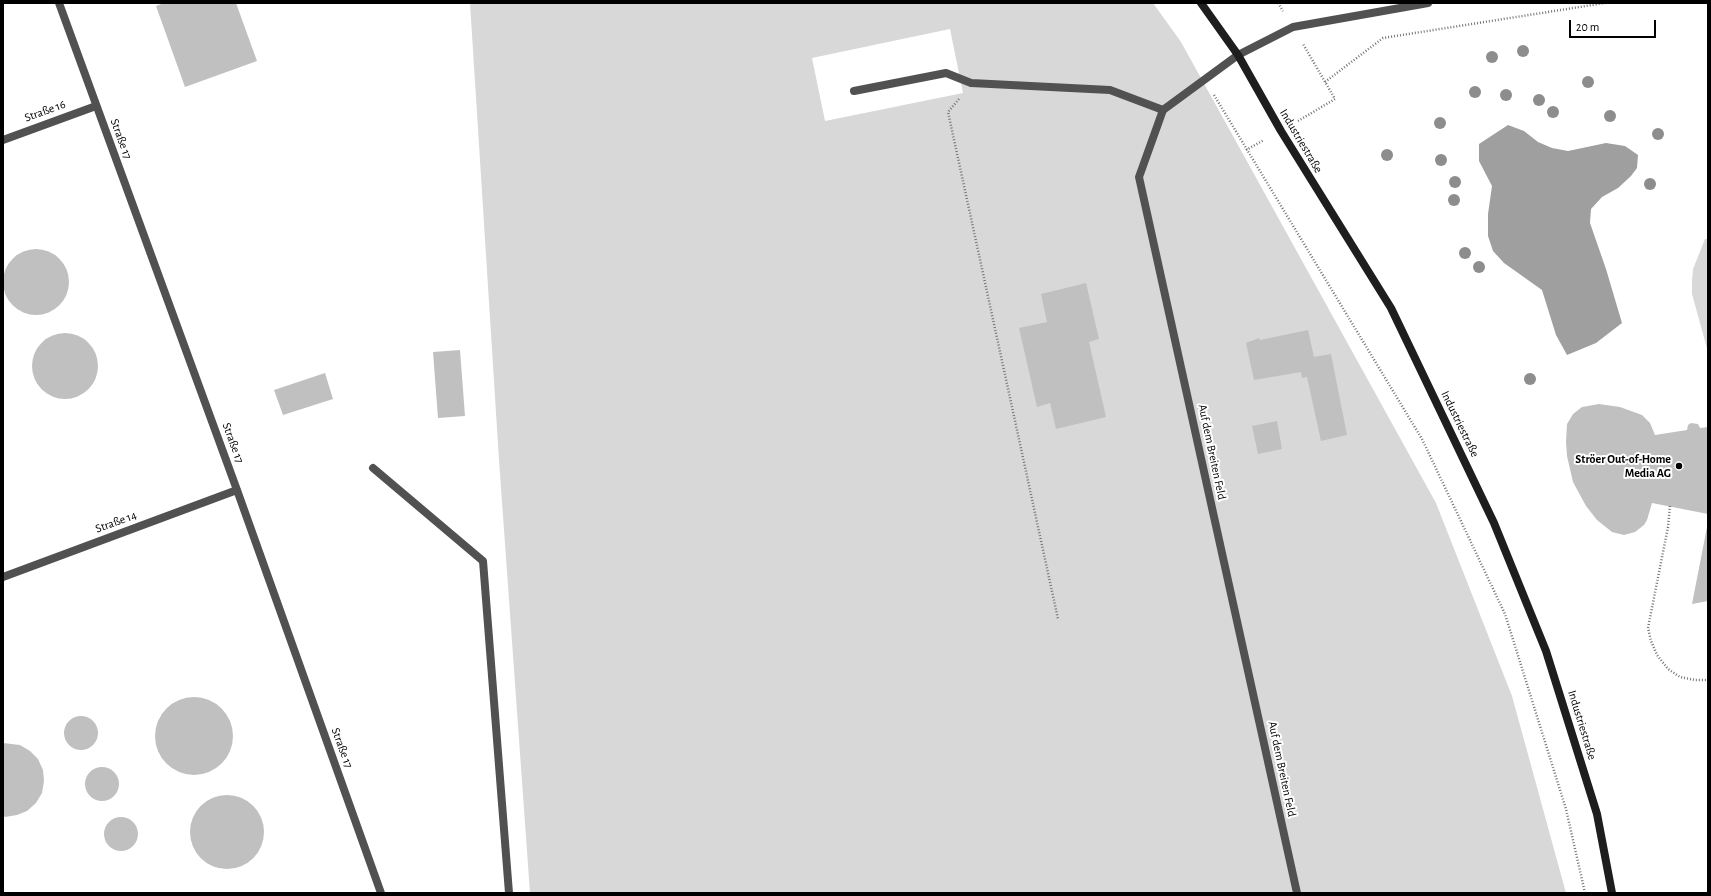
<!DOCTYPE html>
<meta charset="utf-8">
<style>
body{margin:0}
#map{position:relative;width:1711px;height:896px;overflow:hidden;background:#fff;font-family:"Alegreya Sans",sans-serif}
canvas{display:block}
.frame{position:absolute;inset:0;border:4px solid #000;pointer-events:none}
.scale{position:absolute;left:1569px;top:20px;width:87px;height:18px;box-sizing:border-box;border:2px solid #000;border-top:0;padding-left:5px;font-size:12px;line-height:14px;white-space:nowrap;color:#000;-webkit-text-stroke:3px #fff;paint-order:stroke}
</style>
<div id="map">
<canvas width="1711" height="896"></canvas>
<div class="frame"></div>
<div class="scale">20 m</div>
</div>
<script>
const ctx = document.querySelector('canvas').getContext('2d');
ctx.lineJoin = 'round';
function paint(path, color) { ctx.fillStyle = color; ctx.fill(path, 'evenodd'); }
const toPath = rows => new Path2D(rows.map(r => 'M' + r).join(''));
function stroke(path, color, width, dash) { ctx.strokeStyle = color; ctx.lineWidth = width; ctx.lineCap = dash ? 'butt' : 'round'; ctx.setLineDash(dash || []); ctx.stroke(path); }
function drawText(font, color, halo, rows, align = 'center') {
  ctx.font = font + ' "Alegreya Sans",sans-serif'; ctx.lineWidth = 4; ctx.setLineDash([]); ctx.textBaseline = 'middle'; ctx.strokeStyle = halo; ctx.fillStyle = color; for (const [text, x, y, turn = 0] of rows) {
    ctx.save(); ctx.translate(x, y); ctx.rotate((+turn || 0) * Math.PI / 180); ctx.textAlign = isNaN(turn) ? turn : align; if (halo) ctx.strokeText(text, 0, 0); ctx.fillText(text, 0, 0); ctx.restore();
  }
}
paint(toPath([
 [470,3,1153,3,1181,42,1436,503,1512,696,1566,893,530,893,499,460],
 [950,29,963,93,825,121,812,58],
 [1705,239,1708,239,1708,352,1692,294,1692,281,1693,269]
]), '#d8d8d8');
paint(toPath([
 [1508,125,1524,131,1538,142,1552,148,1568,151,1606,143,1625,146,1638,155,1637,168,1631,176,1618,188,1602,197,1591,209,1590,223,1606,269,1622,323,1596,343,1567,355,1556,335,1542,290,1504,263,1493,251,1488,236,1488,214,1492,186,1479,161,1479,144]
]), '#9f9f9f');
paint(toPath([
 [164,3,236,3,257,61,185,87,156,6],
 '3 282a33 33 0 1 1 66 0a33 33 0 1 1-66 0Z',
 [1086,283,1099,339,1089,342,1106,417,1056,429,1050,403,1037,407,1019,328,1047,322,1041,294],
 [1308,330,1314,357,1331,354,1347,435,1321,441,1307,377,1302,378,1301,372,1254,380,1246,343,1259,338,1260,340],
 '32 366a33 33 0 1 1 66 0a33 33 0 1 1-66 0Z',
 [460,350,465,416,438,418,433,352],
 [325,373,333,399,283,415,274,390],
 [1599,404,1620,407,1642,415,1650,423,1655,435,1687,430,1688,425,1691,423,1698,424,1700,428,1708,427,1708,514,1652,503,1647,520,1644,525,1635,532,1624,535,1612,532,1597,520,1586,506,1573,482,1567,456,1566,442,1567,424,1573,414,1582,407],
 [1277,421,1282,449,1258,454,1252,426],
 [1707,527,1708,601,1692,604],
 '155 736a39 39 0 1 1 78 0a39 39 0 1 1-78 0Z',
 '64 733a17 17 0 1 1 34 0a17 17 0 1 1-34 0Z',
 [3,743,20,745,30,751,38,759,43,770,44,781,42,793,36,803,27,811,17,815,5,817,3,816],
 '85 784a17 17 0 1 1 34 0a17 17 0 1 1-34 0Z',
 '190 832a37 37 0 1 1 74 0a37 37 0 1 1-74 0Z',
 '104 834a17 17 0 1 1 34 0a17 17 0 1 1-34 0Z'
]), '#c0c0c0');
stroke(toPath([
 [1278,3,1283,11],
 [1325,82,1383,38,1605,3],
 [1214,95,1422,439,1505,614,1566,809,1585,893],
 [959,99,948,112,1058,619],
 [1298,121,1335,99,1303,44],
 [1246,150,1264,140],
 [1670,506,1668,527,1648,628,1651,641,1657,655,1668,669,1680,677,1695,680,1708,680]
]), '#737373', 2.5, [1, 2]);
stroke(toPath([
 [59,3,237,490,381,893],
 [854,91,946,73,971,83,1110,90,1163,110],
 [3,140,96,106],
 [373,468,483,561,509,893],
 [3,577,237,490]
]), '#515151', 8);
stroke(toPath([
 [1297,893,1139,177,1163,110,1238,55,1293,27,1428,3]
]), '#515151', 8);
stroke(toPath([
 [1201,3,1238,55,1281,131,1391,308,1494,523,1546,651,1597,814,1612,893]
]), '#1e1e1e', 8);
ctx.fillStyle = '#8d8d8d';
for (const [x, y] of [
 [1523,51],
 [1492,57],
 [1588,82],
 [1475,92],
 [1506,95],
 [1539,100],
 [1553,112],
 [1610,116],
 [1440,123],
 [1658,134],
 [1387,155],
 [1441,160],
 [1455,182],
 [1650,184],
 [1454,200],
 [1465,253],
 [1479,267],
 [1530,379]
]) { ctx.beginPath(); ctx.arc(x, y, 6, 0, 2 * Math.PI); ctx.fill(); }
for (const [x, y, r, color] of [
 [1679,466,4,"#000"]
]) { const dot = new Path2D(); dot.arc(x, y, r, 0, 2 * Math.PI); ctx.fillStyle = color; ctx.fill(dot); stroke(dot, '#fff', 1.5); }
drawText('12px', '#000', '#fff', [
 ["Straße 16",45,111,-20],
 ["Straße 17",121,139,70],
 ["Industriestraße",1301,141,59],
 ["Industriestraße",1460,424,64],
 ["Straße 17",233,443,70],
 ["Auf dem Breiten Feld",1212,452,78],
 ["Straße 14",116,522,-20],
 ["Industriestraße",1582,725,73],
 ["Straße 17",342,748,70],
 ["Auf dem Breiten Feld",1282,769,78]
]);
drawText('bold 12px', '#000', '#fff', [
 ["Ströer Out-of-Home",1671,459],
 ["Media AG",1671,473]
], 'right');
</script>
